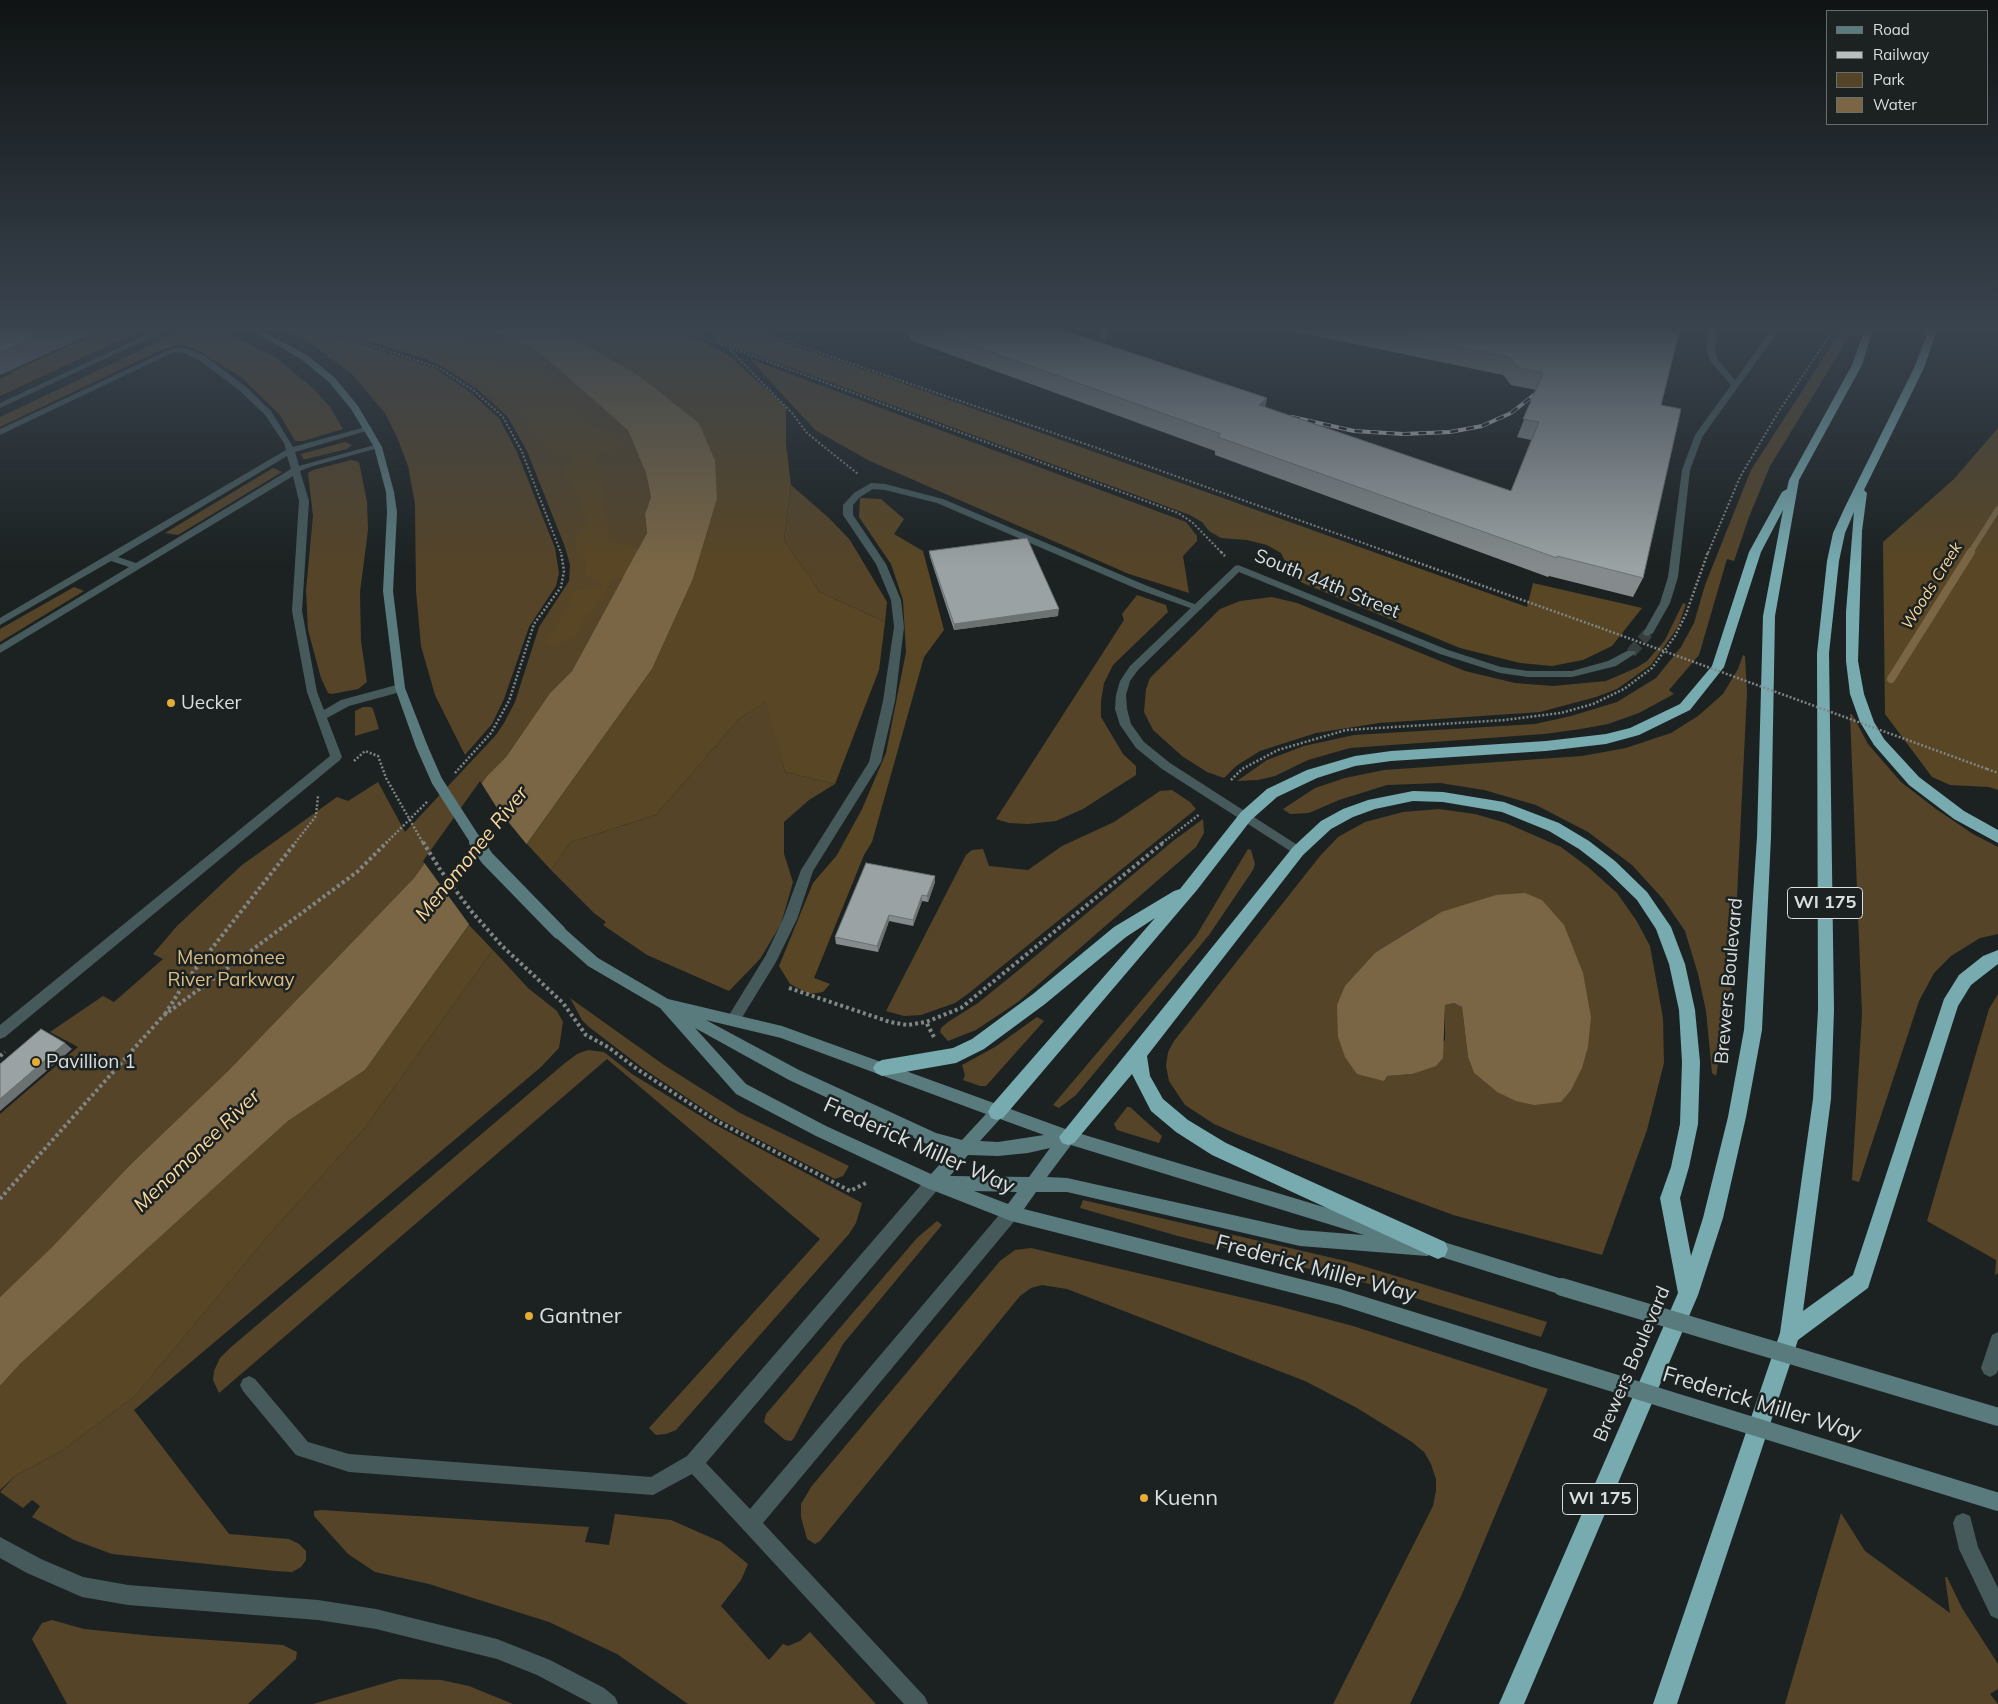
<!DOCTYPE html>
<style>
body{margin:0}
#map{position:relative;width:1998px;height:1704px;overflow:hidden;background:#1c2222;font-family:Mulish,sans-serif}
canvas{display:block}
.legend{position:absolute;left:1826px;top:10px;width:162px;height:115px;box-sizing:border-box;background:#1c2222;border:1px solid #686d6d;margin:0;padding:6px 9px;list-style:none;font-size:15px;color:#dadede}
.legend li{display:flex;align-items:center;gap:10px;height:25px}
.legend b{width:25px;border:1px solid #686d6d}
</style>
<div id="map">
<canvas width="1998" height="1704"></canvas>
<ul class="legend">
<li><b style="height:6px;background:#5a7b7e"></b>Road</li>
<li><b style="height:6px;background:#babebe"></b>Railway</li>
<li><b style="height:14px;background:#554428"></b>Park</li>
<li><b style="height:14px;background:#7a6644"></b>Water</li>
</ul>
</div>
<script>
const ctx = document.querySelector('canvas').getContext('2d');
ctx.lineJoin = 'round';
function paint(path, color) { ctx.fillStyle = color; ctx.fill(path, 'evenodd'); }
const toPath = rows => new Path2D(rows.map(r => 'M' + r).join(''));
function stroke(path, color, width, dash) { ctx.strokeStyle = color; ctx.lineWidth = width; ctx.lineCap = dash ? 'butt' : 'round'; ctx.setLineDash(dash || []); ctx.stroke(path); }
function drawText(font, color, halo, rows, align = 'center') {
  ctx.font = font + ' Mulish,sans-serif'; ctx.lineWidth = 5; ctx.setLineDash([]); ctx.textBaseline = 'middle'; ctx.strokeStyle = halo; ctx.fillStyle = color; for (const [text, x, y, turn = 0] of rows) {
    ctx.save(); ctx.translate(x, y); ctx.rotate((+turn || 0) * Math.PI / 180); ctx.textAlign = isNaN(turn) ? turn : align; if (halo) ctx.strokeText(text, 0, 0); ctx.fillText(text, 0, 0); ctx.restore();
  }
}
paint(toPath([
 [106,329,144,329,0,396,0,379,13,373,11,372],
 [191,329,221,329,275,357,314,389,330,407,343,429,303,441,295,441,280,415,241,377,200,352,189,346,178,345,161,350,0,427,0,417,175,334],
 [285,329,315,329,436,369,470,392,499,418,517,452,555,548,559,573,556,586,529,627,504,699,492,724,465,755,435,695,421,646,416,591,415,504,408,466,397,437,385,413,351,373,309,342],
 [329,329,483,329,509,337,539,352,629,430,646,473,651,497,645,514,647,533,572,671,550,693,506,757,487,776,414,878,229,1070,131,1164,51,1248,0,1297,0,1114,78,1047,50,1032,103,996,114,1002,163,959,153,954,177,926,242,865,337,797,348,801,378,782,405,832,496,735,504,723,515,702,539,627,569,581,570,565,565,547,527,451,507,416,477,389,443,367,426,359],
 [716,329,743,329,860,368,835,384,717,341,713,333],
 [1842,329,1854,329,1770,466,1749,517,1734,561,1727,559,1699,655,1669,690,1674,694,1639,713,1608,724,1581,729,1544,734,1350,748,1308,760,1275,776,1258,780,1237,781,1267,760,1304,746,1354,735,1535,724,1571,716,1617,702,1656,678,1681,647,1694,623,1705,585,1751,470],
 [750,359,1186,522,1197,536,1197,541,1183,556,1189,593,1129,574,870,461,815,430],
 [345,442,352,445,347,449,306,459,303,459,301,454],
 [351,460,359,462,367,502,368,530,360,592,361,641,367,682,358,689,332,694,328,693,321,678,308,630,306,590,313,516,308,473,313,470],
 [273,468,282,472,178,535,165,533],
 [791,485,829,518,850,540,887,602,885,622,820,592,784,540],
 [74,587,84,591,0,642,0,629],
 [1137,595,1166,605,1168,612,1113,665,1104,683,1101,701,1101,717,1123,754,1136,766,1136,775,1083,809,1056,821,1028,824,1009,823,996,819,1124,620,1122,614],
 [1272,597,1297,603,1465,671,1515,683,1553,686,1606,681,1636,668,1647,661,1665,640,1683,603,1686,604,1678,627,1651,665,1617,689,1596,697,1540,712,1379,723,1316,733,1260,751,1236,766,1224,778,1207,772,1182,756,1153,730,1144,712,1146,689,1150,678,1220,609,1240,601],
 [1743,655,1745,656,1747,693,1733,979,1716,1076,1712,1073,1706,1011,1698,974,1685,931,1663,899,1632,865,1588,832,1536,805,1484,790,1440,783,1387,785,1339,800,1309,813,1290,814,1283,809,1315,788,1345,778,1384,770,1582,756,1626,748,1671,733,1698,716,1723,694,1738,669],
 [767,701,785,772,835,784,809,800,784,822,784,854,793,882,781,924,760,959,729,991,647,955,603,925,606,922,594,913,551,870,571,842,656,815,739,719],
 [371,707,373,709,379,729,355,736,355,711,363,707],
 [1850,714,1852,714,1868,744,1901,782,1936,809,1973,834,1998,847,1998,934,1980,938,1951,956,1934,973,1919,1001,1859,1182,1852,1180,1862,1014],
 [1172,790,1190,802,1196,809,969,993,955,1003,921,1015,904,1016,886,1011,966,855,972,850,983,849,989,866,1028,870,1062,846,1114,822,1160,791],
 [1439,809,1475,814,1506,823,1561,847,1588,867,1617,893,1636,920,1650,946,1663,1018,1664,1063,1647,1130,1602,1255,1453,1215,1239,1135,1214,1124,1185,1105,1169,1081,1166,1066,1168,1052,1174,1041,1320,856,1338,837,1365,822,1403,812],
 [1441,912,1497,1092,1474,1073,1468,1057,1462,1007,1454,1003,1445,1005,1445,1040,1412,1074,1387,1076,1357,1074,1355,1067,1376,952],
 [1203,819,1204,833,1196,847,1018,1002,976,1030,948,1041,940,1032,941,1028,948,1022,978,1003,1015,973,1173,841],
 [1248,849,1251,850,1255,864,1253,870,1209,935,1076,1095,1059,1108,1053,1105,1196,936],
 [493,950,528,988,557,1011,563,1022,559,1048,541,1067,134,1410,229,1534,289,1539,299,1544,306,1551,306,1560,301,1567,292,1572,275,1571,112,1554,74,1540,32,1517,40,1506,32,1500,23,1508,0,1492,15,1476,60,1452,135,1396,267,1237,364,1129],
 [1998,994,1998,1273,1995,1275,1996,1260,1927,1221,1989,1009],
 [570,998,664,1065,740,1113,849,1166,843,1176,835,1179,719,1119,644,1069,589,1027,582,1020],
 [1037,1017,1044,1021,986,1086,980,1086,963,1080,965,1075,962,1065,995,1047],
 [588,1050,604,1052,632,1074,712,1123,862,1203,856,1223,849,1234,676,1430,666,1434,656,1435,649,1428,820,1239,607,1059,219,1393,213,1380,214,1371,220,1358,230,1348,565,1063,577,1054],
 [1127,1107,1130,1107,1162,1136,1159,1143,1117,1130,1114,1124],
 [1083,1200,1350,1262,1547,1322,1541,1337,1370,1284,1178,1236,1080,1208],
 [937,1221,942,1225,843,1344,794,1438,791,1441,785,1440,764,1422,766,1414,917,1238],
 [1031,1248,1278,1306,1353,1326,1548,1389,1462,1594,1410,1704,1333,1704,1433,1506,1436,1491,1436,1479,1431,1464,1424,1452,1412,1442,1357,1408,1305,1381,1067,1289,1042,1285,1031,1288,1020,1296,820,1541,815,1544,807,1539,801,1517,801,1504,811,1487,1000,1261,1015,1250],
 [321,1510,589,1527,585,1542,609,1545,615,1514,671,1520,721,1542,748,1564,741,1580,721,1606,769,1660,783,1644,788,1646,800,1641,810,1632,876,1704,688,1704,617,1654,549,1622,429,1584,375,1572,348,1554,314,1516,314,1511],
 [1841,1513,1865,1551,1950,1613,1945,1577,1947,1577,1962,1608,1998,1664,1998,1689,1990,1694,1998,1704,1785,1704],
 [52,1620,84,1629,153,1636,283,1645,297,1652,296,1659,248,1704,67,1704,32,1639,42,1623],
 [399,1679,441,1680,469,1686,513,1704,313,1704]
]), '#554428');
paint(toPath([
 [336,329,463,329,463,333,457,339,460,342,495,342,501,348,495,358,495,362,511,367,533,366,541,369,547,377,573,387,581,394,583,399,577,404,582,418,590,426,612,434,620,443,615,449,597,455,596,458,603,487,604,514,609,526,608,539,647,552,633,578,620,577,613,579,594,609,582,622,580,626,583,630,573,639,559,644,547,645,546,642,568,607,572,592,576,589,600,588,604,585,584,574,587,564,576,550,576,540,579,529,588,520,582,508,579,497,562,472,572,458,569,455,557,455,522,413,501,403,484,386,434,362,437,356,419,353,417,349,410,347,364,340],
 [550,329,670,329,698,339,730,356,786,407,786,444,791,485,784,540,820,592,885,622,879,670,835,784,785,772,766,702,739,719,656,815,571,842,551,870,527,844,652,669,693,579,717,499,699,423,640,376,570,336],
 [860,368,1527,607,1533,583,1642,608,1612,646,1583,660,1552,666,1520,663,1460,648,1305,584,1293,578,1281,553,1267,545,1247,540,1221,538,1209,531,1202,522,1190,515,835,384],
 [1998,428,1998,790,1989,787,1950,785,1932,777,1885,714,1883,542,1954,479],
 [860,498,881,499,904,519,894,534,923,551,944,630,924,657,872,842,864,855,814,978,830,984,823,992,809,994,790,984,779,966,813,883,837,855,862,809,886,753,906,652,903,600,891,564,859,517],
 [469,925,493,950,364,1129,267,1237,135,1396,60,1452,15,1476,0,1490,0,1386,21,1363,288,1121,365,1070]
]), '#594624');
paint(toPath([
 [483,329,550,329,570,336,640,376,699,423,715,461,717,499,693,579,652,669,365,1070,288,1121,21,1363,0,1386,0,1297,51,1248,131,1164,229,1070,414,878,487,776,506,757,550,693,572,671,647,533,645,514,651,497,646,473,628,430,539,352,509,337],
 [1525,893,1542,900,1564,925,1583,973,1591,1017,1588,1047,1582,1068,1571,1090,1561,1102,1534,1105,1516,1101,1497,1092,1474,1073,1468,1057,1462,1007,1454,1003,1445,1005,1443,1058,1436,1066,1412,1074,1387,1076,1384,1081,1357,1074,1345,1057,1338,1037,1337,1005,1345,986,1376,952,1441,912,1496,895]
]), '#7a6644');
paint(toPath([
 [480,781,497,808,528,846,471,927,423,861]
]), '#1c2222');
stroke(toPath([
 [1970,553,1998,509]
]), '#7a6644', 5.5);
stroke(toPath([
 [1891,679,1971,552]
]), '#7a6644', 8);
stroke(toPath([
 [1631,653,1648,633]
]), '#383e3e', 11, [11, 5.5]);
stroke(toPath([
 [322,329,439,368,473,390,503,417,522,452,561,553],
 [680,329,1178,513,1192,522,1222,553],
 [751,329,1097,448,1391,553],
 [699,336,710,329],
 [730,350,792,413,807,433,858,474],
 [1708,553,1740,477,1779,411,1834,329]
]), '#808585', 2, [2, 2]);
stroke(toPath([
 [1221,552,1225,556],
 [1388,552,1598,627],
 [354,761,365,751,378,756,386,778],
 [1987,769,1998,773],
 [455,773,491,733,509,701,534,624,561,587,564,571,561,552],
 [1231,780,1242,769,1278,750,1346,730,1505,720,1561,713,1593,704,1624,689,1652,668,1675,636,1686,614,1708,552],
 [295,843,316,816,318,796],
 [386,843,428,801],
 [1162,843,1200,814]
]), '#808585', 2.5, [2, 2]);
stroke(toPath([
 [529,971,563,1003,586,1035,608,1047,637,1069,715,1120,850,1191,868,1182],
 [789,988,890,1022,907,1025,926,1022],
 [165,1014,186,981,296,842],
 [934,1037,926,1022,961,1008,1164,842],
 [0,1056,5,1052],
 [0,1199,163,1016,357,872,387,842]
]), '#808585', 4, [3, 3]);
paint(toPath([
 [1098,329,1106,329,1107,340,1101,340,1098,329],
 [1710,329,1718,329,1715,348,1717,359,1735,380,1772,329,1780,329,1702,437,1699,438,1695,435,1731,385,1709,360,1707,348,1710,329],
 [173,348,189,349,205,356,245,386,271,411,293,447,369,426,373,429,295,452,299,466,378,444,382,447,313,466,300,471,309,501,302,611,317,692,324,710,341,700,400,684,405,688,404,691,349,706,327,718,342,757,340,760,5,1037,0,1039,0,1025,330,756,307,692,292,611,299,501,293,476,0,653,0,645,129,567,111,561,0,625,0,618,286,450,284,443,265,415,239,390,199,360,185,353,174,352,0,435,0,429,173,348],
 [287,456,291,469,136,563,118,557,287,456],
 [871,483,885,484,943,499,1145,585,1202,607,1201,609,1193,609,1137,589,937,503,885,490,873,489,860,497,853,505,853,515,886,564,901,600,904,627,895,701,881,762,813,871,797,919,776,962,738,1024,733,1026,728,1024,726,1020,766,955,783,919,801,870,869,762,883,701,894,627,891,600,876,564,843,515,843,505,854,493,871,483],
 [933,1176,939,1178,941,1183,939,1188,706,1463,750,1509,1005,1208,1011,1205,1017,1208,1019,1213,1017,1218,763,1523,925,1697,928,1704,904,1704,692,1474,653,1495,349,1472,296,1455,243,1391,240,1385,243,1379,249,1376,255,1379,308,1442,349,1454,651,1477,687,1456,927,1178,933,1176],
 [1998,1332,1998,1370,1996,1374,1990,1377,1984,1374,1981,1368,1992,1335,1998,1332],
 [1963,1513,1970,1516,1978,1547,1998,1588,1998,1619,1991,1616,1959,1549,1953,1523,1956,1516,1963,1513]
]), '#465a5c');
paint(toPath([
 [159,329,169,329,0,408,0,403,159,329],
 [1699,432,1703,435,1690,470,1678,577,1670,603,1653,633,1648,636,1644,635,1643,633,1660,603,1668,577,1682,470,1695,435,1699,432],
 [1238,565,1448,650,1501,667,1528,671,1572,671,1608,661,1627,651,1635,651,1636,653,1616,666,1572,677,1528,677,1500,673,1440,654,1239,572,1138,670,1130,681,1126,695,1127,709,1131,724,1144,742,1170,763,1302,848,1304,851,1298,856,1162,769,1136,748,1120,725,1115,709,1116,695,1120,681,1130,666,1235,566,1238,565],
 [0,1537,41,1559,83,1577,128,1585,318,1600,376,1609,497,1639,550,1660,604,1688,615,1697,618,1704,592,1704,537,1675,497,1659,376,1629,318,1620,128,1605,82,1597,27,1573,0,1558,0,1537]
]), '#465a5c');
paint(toPath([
 [249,329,258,329,307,355,335,378,358,406,382,447,394,492,397,512,393,591,405,688,428,747,426,750,418,750,416,747,395,688,383,591,387,512,386,492,374,447,351,409,329,382,301,359,249,329],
 [559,927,564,928,598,958,668,999,782,1026,1068,1130,1387,1226,1393,1228,1395,1234,1394,1237,1426,1240,1431,1238,1562,1279,1568,1281,1570,1287,1568,1293,1562,1295,1432,1254,1427,1256,1300,1246,1067,1192,1036,1192,1024,1209,1340,1289,1533,1349,1539,1352,1542,1358,1539,1364,1533,1367,1340,1305,1011,1221,927,1188,816,1136,736,1094,660,1008,588,966,554,936,552,932,554,928,559,927],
 [706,1020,781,1038,986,1114,962,1140,936,1133,799,1070,706,1020],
 [695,1028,789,1080,929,1145,951,1152,931,1174,826,1126,746,1084,695,1028],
 [1000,1119,1044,1135,998,1142,980,1141,1000,1119],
 [1071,1145,1364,1235,1300,1230,1067,1178,1047,1177,1071,1145],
 [1050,1148,1029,1177,950,1176,968,1155,998,1156,1028,1153,1050,1148],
 [974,1191,1017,1192,1008,1204,974,1191]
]), '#5a7b7e');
paint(toPath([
 [1865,329,1873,329,1862,365,1799,480,1775,616,1771,837,1762,1030,1746,1117,1723,1218,1698,1295,1524,1704,1499,1704,1678,1293,1660,1198,1671,1167,1680,1124,1682,1062,1679,1010,1669,964,1656,929,1637,900,1605,869,1579,849,1549,831,1502,812,1443,802,1413,801,1375,809,1353,817,1331,829,1303,855,1147,1056,1150,1076,1163,1099,1188,1120,1226,1143,1445,1242,1448,1249,1445,1256,1438,1259,1431,1256,1212,1155,1176,1132,1151,1111,1132,1074,1074,1143,1068,1145,1062,1143,1059,1137,1293,847,1321,821,1343,809,1368,800,1413,791,1443,792,1504,802,1559,823,1589,841,1615,861,1647,892,1671,927,1685,964,1695,1010,1700,1062,1698,1124,1689,1167,1680,1198,1691,1256,1703,1218,1728,1117,1744,1030,1757,837,1763,616,1783,510,1761,552,1724,667,1690,710,1639,735,1606,744,1546,751,1391,761,1355,766,1317,778,1277,797,1251,820,1197,890,1003,1118,997,1120,991,1118,988,1112,991,1106,1155,918,1126,937,1045,1004,984,1049,956,1063,882,1076,876,1073,873,1068,876,1063,882,1060,953,1048,972,1039,1033,994,1114,927,1174,891,1180,889,1241,812,1267,789,1307,770,1355,756,1391,751,1546,741,1606,734,1630,728,1680,704,1712,666,1749,552,1782,492,1787,489,1789,480,1852,365,1865,329],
 [1929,329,1937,329,1924,368,1864,490,1867,493,1862,531,1858,661,1864,694,1874,722,1884,739,1919,777,1964,811,1998,830,1998,843,1954,819,1909,785,1874,745,1860,722,1850,694,1846,661,1846,612,1854,512,1845,533,1839,561,1829,653,1834,1010,1831,1099,1803,1311,1853,1275,1944,999,1959,975,1983,956,1998,950,1998,964,1971,985,1958,1006,1868,1288,1798,1340,1677,1704,1653,1704,1780,1333,1813,1099,1818,1010,1817,653,1827,561,1833,533,1845,507,1914,368,1929,329]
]), '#77abb0');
const rail = toPath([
 [1292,417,1354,431,1403,434,1450,432,1482,426,1511,413,1539,391]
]);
stroke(rail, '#babebe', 4);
stroke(rail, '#1c2222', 2.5, [8]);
stroke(toPath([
 [1598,627,1987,769],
 [386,778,423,843]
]), '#808585', 2.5, [2, 2]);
stroke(toPath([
 [423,842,441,871,472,912,502,946,529,971]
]), '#808585', 4, [3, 3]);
stroke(toPath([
 [422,747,437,781,477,843]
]), '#5a7b7e', 11);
stroke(toPath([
 [476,842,487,858,559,932]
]), '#5a7b7e', 14);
stroke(toPath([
 [1562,1287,1998,1417],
 [1533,1358,1998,1502]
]), '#5a7b7e', 18);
paint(toPath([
 [909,329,1060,329,1267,398,1265,407,1511,491,1531,440,1517,437,1536,390,1511,385,1503,375,1283,329,1680,329,1661,405,1643,578,1633,597,1549,576,1548,577,1215,455,1215,451,910,340],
 [929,551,1058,616,954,630,930,557],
 [935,882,928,902,922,901,913,926,889,921,878,952,836,944,835,937]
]), '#858b8c');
paint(toPath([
 [53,329,103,329,0,375,0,352],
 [1267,398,1264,416,1259,405],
 [1059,609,1058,616,954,630,954,624],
 [935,876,935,882,928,902,927,896],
 [922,895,922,901,913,926,913,920],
 [889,915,889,921,878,952,877,946],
 [65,1043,72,1049,0,1111,0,1099]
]), '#6c7172');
const building = toPath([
 [0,329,53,329,0,352,0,329],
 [927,329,1060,329,1267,398,1259,405,1511,491,1539,422,1523,419,1543,373,1517,367,1509,357,1370,329,1680,329,1661,405,1681,409,1643,578,1557,556,1557,558,1218,437,1221,434,927,329],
 [1027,538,1059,609,954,624,929,551,1027,538],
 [866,863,935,876,927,896,922,895,913,920,889,915,877,946,835,937,866,863],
 [41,1029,65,1043,0,1099,0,1064,41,1029]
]);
paint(building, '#9ba2a3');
stroke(building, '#6c7172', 1);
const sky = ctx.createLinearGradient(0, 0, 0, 567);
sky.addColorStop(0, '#0f1313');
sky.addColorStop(0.58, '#3a444f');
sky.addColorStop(1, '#3a444f00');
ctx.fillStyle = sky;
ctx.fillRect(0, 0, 1998, 567);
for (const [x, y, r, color] of [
 [171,703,5,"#e7ac36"],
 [36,1062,5,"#e7ac36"],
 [529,1316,5,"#e7ac36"],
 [1144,1498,5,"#e7ac36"]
]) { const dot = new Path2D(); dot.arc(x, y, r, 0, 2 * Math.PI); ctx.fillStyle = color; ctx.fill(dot); stroke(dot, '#1c2222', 2); }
drawText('italic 16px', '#fcd99d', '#1c2222', [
 ["Woods Creek",1932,586,-58]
]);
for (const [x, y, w] of [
 [1825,903,75],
 [1600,1499,75]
]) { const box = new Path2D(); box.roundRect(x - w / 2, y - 15.5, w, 31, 4); ctx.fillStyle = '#1c2222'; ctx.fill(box); stroke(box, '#dadede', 1); }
drawText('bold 18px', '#dadede', null, [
 ["WI 175",1825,903],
 ["WI 175",1600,1499]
]);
drawText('19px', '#dadede', '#1c2222', [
 ["South 44th Street",1327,584,22],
 ["Brewers Boulevard",1729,981,-85],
 ["Brewers Boulevard",1632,1364,-67]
]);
drawText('19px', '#dadede', '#1c2222', [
 ["Uecker",181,703],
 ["Pavillion 1",46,1062]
], 'left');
drawText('19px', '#debc81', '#1c2222', [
 ["Menomonee",231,958],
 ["River Parkway",231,980]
]);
drawText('italic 20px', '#fcd99d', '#1c2222', [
 ["Menomonee River",472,854,-51],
 ["Menomonee River",197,1151,-44]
]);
drawText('22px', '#dadede', '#1c2222', [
 ["Frederick Miller Way",919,1146,24],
 ["Frederick Miller Way",1316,1269,15],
 ["Frederick Miller Way",1762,1404,17]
]);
drawText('22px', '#dadede', '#1c2222', [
 ["Gantner",539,1316],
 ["Kuenn",1154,1498]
], 'left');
</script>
